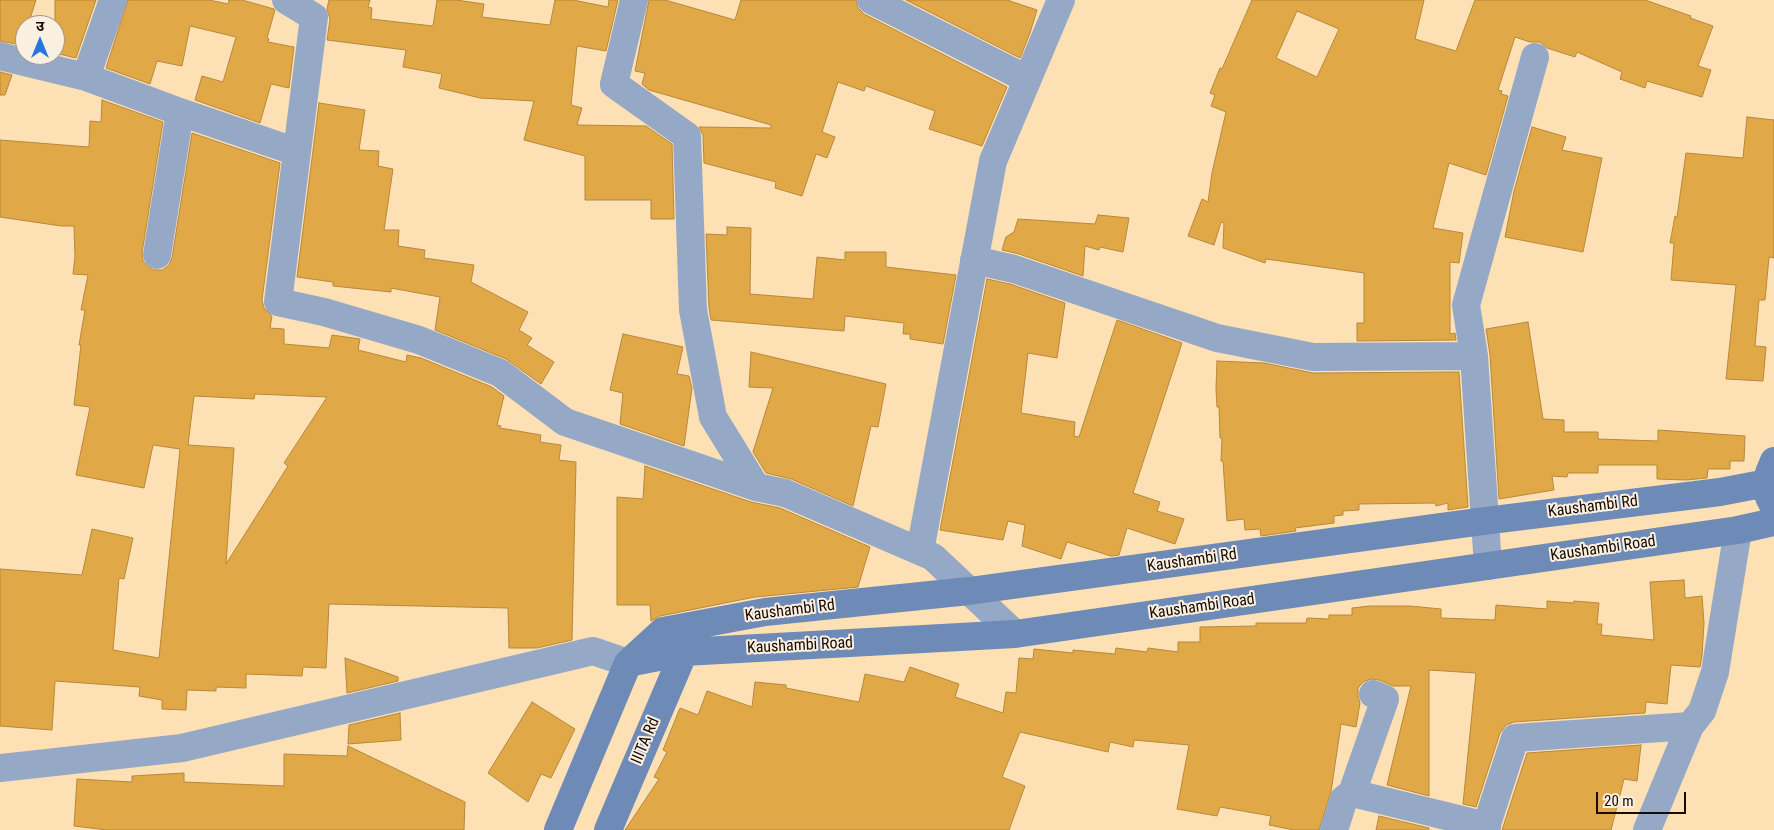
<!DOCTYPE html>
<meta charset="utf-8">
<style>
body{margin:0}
#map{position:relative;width:1774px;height:830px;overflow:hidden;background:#fde0b4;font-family:"Roboto Condensed","Noto Sans Devanagari",sans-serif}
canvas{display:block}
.north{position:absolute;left:15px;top:15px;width:50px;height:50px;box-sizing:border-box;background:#faf0e2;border:1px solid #a09488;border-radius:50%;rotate:0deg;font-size:14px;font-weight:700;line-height:20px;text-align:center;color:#180a00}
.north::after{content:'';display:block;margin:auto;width:18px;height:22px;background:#2775e0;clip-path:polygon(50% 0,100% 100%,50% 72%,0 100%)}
.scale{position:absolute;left:1596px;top:792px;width:90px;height:22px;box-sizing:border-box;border:2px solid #180a00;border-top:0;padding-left:6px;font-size:15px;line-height:18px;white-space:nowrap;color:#180a00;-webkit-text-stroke:4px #faf0e2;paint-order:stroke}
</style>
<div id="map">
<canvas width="1774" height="830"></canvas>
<div class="north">उ</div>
<div class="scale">20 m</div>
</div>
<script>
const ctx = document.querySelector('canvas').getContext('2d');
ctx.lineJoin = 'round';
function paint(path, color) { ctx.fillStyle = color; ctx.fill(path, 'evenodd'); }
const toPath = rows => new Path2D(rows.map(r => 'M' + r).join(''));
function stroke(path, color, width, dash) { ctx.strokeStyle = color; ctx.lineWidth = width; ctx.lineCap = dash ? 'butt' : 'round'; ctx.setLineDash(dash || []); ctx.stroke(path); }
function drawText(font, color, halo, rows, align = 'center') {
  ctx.font = font + ' "Roboto Condensed",sans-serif'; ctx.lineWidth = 4; ctx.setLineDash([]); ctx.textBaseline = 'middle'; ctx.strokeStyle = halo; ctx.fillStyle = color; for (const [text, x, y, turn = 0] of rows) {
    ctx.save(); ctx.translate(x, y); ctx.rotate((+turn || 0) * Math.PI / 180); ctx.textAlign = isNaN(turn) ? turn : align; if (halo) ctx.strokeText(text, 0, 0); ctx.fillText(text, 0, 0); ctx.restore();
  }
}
const building = toPath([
 [0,0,36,0,28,25,25,25,25,33,21,45,0,41,0,0],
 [55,0,96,0,76,58,55,53,55,0],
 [128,0,209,0,228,4,229,0,242,0,274,9,275,10,267,38,269,39,268,42,294,47,289,88,271,84,260,123,195,100,202,76,223,82,236,37,190,26,182,66,157,61,150,84,106,68,128,0],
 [329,0,370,0,368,7,372,8,371,19,433,26,437,0,456,0,484,4,482,17,550,25,555,0,573,0,608,7,609,0,618,0,606,51,577,46,571,105,582,108,577,125,646,126,672,144,674,219,651,219,651,200,585,200,585,156,524,140,534,101,480,98,439,88,442,74,403,67,406,50,327,40,330,19,327,9,329,0],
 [649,0,665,0,735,20,741,0,856,0,858,8,864,14,1007,87,982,146,929,129,935,111,866,86,864,91,838,82,822,132,835,137,827,158,816,154,802,196,775,188,776,182,704,163,703,135,699,127,771,128,771,125,649,90,642,84,645,73,635,71,649,0],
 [906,0,1007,0,1037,10,1030,33,1020,58,906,0],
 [1252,0,1424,0,1415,39,1456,51,1475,0,1645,0,1691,16,1690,18,1713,26,1698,66,1711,70,1702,97,1647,81,1645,88,1620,79,1622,72,1577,52,1575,57,1547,48,1540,42,1530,42,1515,37,1498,90,1502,91,1501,94,1508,96,1486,175,1449,163,1433,228,1463,233,1459,263,1450,262,1450,334,1455,333,1456,340,1357,341,1357,323,1364,323,1364,273,1266,259,1265,263,1223,248,1224,223,1221,222,1214,245,1188,236,1202,199,1208,202,1212,173,1226,112,1211,106,1215,95,1210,93,1220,68,1222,69,1252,0],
 [1297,11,1339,29,1317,77,1276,58,1297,11],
 [0,72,12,75,5,95,0,95,0,72],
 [102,100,163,122,142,253,143,261,148,267,154,270,162,270,169,265,172,258,192,133,280,163,262,300,264,308,272,316,270,328,284,329,284,344,329,348,332,335,360,339,358,350,406,362,407,355,421,358,492,387,504,396,497,425,501,426,500,428,541,435,540,442,561,445,559,460,576,462,572,640,537,648,509,648,508,608,329,604,326,668,303,667,302,676,246,674,246,688,216,687,216,691,187,690,186,710,162,709,162,700,139,696,140,687,55,681,52,730,0,726,0,569,82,575,92,529,133,538,124,579,119,578,113,650,159,658,180,449,153,445,144,488,76,475,90,407,74,405,81,345,79,345,85,310,81,310,88,275,73,274,75,257,74,226,61,226,0,217,0,140,89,147,90,121,101,122,102,100],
 [255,394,327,397,284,463,288,466,226,564,234,448,188,445,194,396,254,399,255,394],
 [319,103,365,110,359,150,379,151,378,166,393,169,384,230,399,230,398,246,425,250,424,258,474,265,471,282,528,312,519,330,532,338,527,345,554,362,541,384,506,359,435,330,440,297,391,288,391,292,333,286,333,282,297,277,319,103],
 [1747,117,1774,120,1774,258,1769,257,1765,300,1759,300,1755,346,1766,347,1763,381,1726,379,1736,285,1671,280,1674,243,1670,243,1675,216,1677,217,1686,153,1743,158,1747,117],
 [1532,127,1566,137,1562,150,1602,158,1583,252,1505,237,1514,191,1532,127],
 [1098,215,1129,218,1123,252,1100,247,1099,250,1085,246,1083,276,1019,254,1002,250,1006,237,1014,232,1018,219,1095,224,1098,215],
 [727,227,751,228,750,294,813,299,817,257,845,260,845,252,886,252,886,267,956,275,943,344,910,339,910,334,903,334,904,323,845,316,844,331,711,320,709,308,706,234,727,235,727,227],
 [987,279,1010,284,1065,303,1057,358,1028,353,1021,413,1075,422,1074,436,1079,437,1117,320,1182,343,1133,493,1160,502,1157,511,1184,519,1175,544,1127,528,1119,555,1111,556,1067,542,1061,559,1022,546,1025,525,1008,521,1003,540,940,530,987,279],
 [1528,322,1543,419,1564,420,1564,432,1598,432,1598,439,1658,441,1658,430,1745,436,1744,461,1730,461,1730,469,1708,469,1707,478,1686,480,1657,479,1657,465,1598,465,1598,473,1568,473,1567,477,1552,476,1554,490,1499,499,1490,355,1486,329,1528,322],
 [623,334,683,347,677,374,689,376,692,388,684,446,620,424,623,393,610,390,623,334],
 [751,352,886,384,878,427,871,426,853,506,791,479,766,473,753,452,773,388,749,387,751,352],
 [1217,361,1264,363,1313,373,1459,372,1468,507,1448,510,1448,503,1436,506,1435,503,1359,504,1359,510,1343,511,1343,515,1334,516,1334,523,1295,528,1296,531,1261,536,1260,529,1245,530,1244,519,1227,521,1223,461,1221,461,1222,438,1220,438,1219,407,1217,407,1216,389,1217,361],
 [645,466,751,502,780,508,870,547,858,587,755,597,660,616,651,621,650,605,617,605,617,497,643,499,645,466],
 [1684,580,1685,598,1702,596,1704,623,1702,656,1700,667,1671,665,1667,704,1646,702,1645,713,1514,722,1506,725,1500,733,1476,807,1463,804,1476,673,1429,670,1429,796,1387,785,1411,686,1393,686,1379,680,1371,679,1363,682,1358,688,1358,696,1360,703,1356,727,1341,724,1331,792,1319,830,1294,830,1269,825,1271,816,1220,807,1217,816,1177,809,1189,745,1134,740,1133,747,1110,742,1108,752,1020,732,1002,777,1025,786,1009,830,625,830,659,779,654,777,667,752,663,750,680,708,698,715,707,691,752,707,755,682,786,685,786,688,859,702,865,674,904,682,910,667,959,684,955,697,1003,713,1006,692,1016,693,1019,658,1033,659,1034,649,1073,653,1073,650,1115,654,1116,648,1147,652,1148,648,1178,652,1178,642,1200,642,1200,627,1256,626,1256,623,1306,623,1307,618,1329,619,1329,615,1352,615,1352,608,1370,606,1410,606,1441,609,1441,618,1495,620,1496,605,1547,609,1547,601,1573,603,1574,601,1599,603,1597,624,1602,624,1601,635,1654,640,1650,582,1684,580],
 [345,658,398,677,398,681,347,693,345,658],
 [532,702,575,729,551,778,541,774,528,802,488,773,532,702],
 [400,713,401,740,348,744,349,725,400,713],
 [1641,745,1637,781,1624,779,1611,830,1502,830,1527,753,1641,745],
 [348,746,465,802,464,830,107,830,74,826,77,779,132,782,132,776,184,773,184,782,284,786,284,754,347,756,348,746],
 [1379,816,1429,828,1429,830,1376,830,1379,816]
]);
paint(building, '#e1a847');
stroke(building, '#b6883b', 1);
stroke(toPath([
 [286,0,314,17,278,302,324,312,419,340,500,373,565,422,756,487,785,493,933,557,1015,634],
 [634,0,614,84,687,136,693,310,713,417,756,487],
 [871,0,1027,79],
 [0,56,86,77,180,112,297,152],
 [86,77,113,0],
 [157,255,180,112],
 [974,260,1014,269,1217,338,1313,357,1474,356],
 [920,551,993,161,1061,0],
 [1488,566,1474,356,1466,305,1535,57],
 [1352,793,1487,826],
 [1334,830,1344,799,1352,793,1385,699,1373,694],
 [1485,830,1515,738,1690,726],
 [1647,830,1690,726,1702,711,1715,672,1738,530]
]), '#95a9c7', 28);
stroke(toPath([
 [0,768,182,748,593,651,628,663]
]), '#95a9c7', 28);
stroke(toPath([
 [1774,461,1769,473,1767,483,1769,497,1774,507],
 [628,663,684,652,1015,634,1738,530,1774,522],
 [558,830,628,663,663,631,765,612,969,591,1484,521,1720,492,1767,483],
 [608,830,684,652]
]), '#6e8bb7', 28);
drawText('16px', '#180a00', '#faf0e2', [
 ["Kaushambi Rd",1593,507,-7],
 ["Kaushambi Road",1603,549,-8],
 ["Kaushambi Rd",1192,561,-8],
 ["Kaushambi Road",1202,607,-8],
 ["Kaushambi Rd",790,611,-7],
 ["Kaushambi Road",800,646,-3],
 ["IIITA Rd",646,741,-67]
]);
</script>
